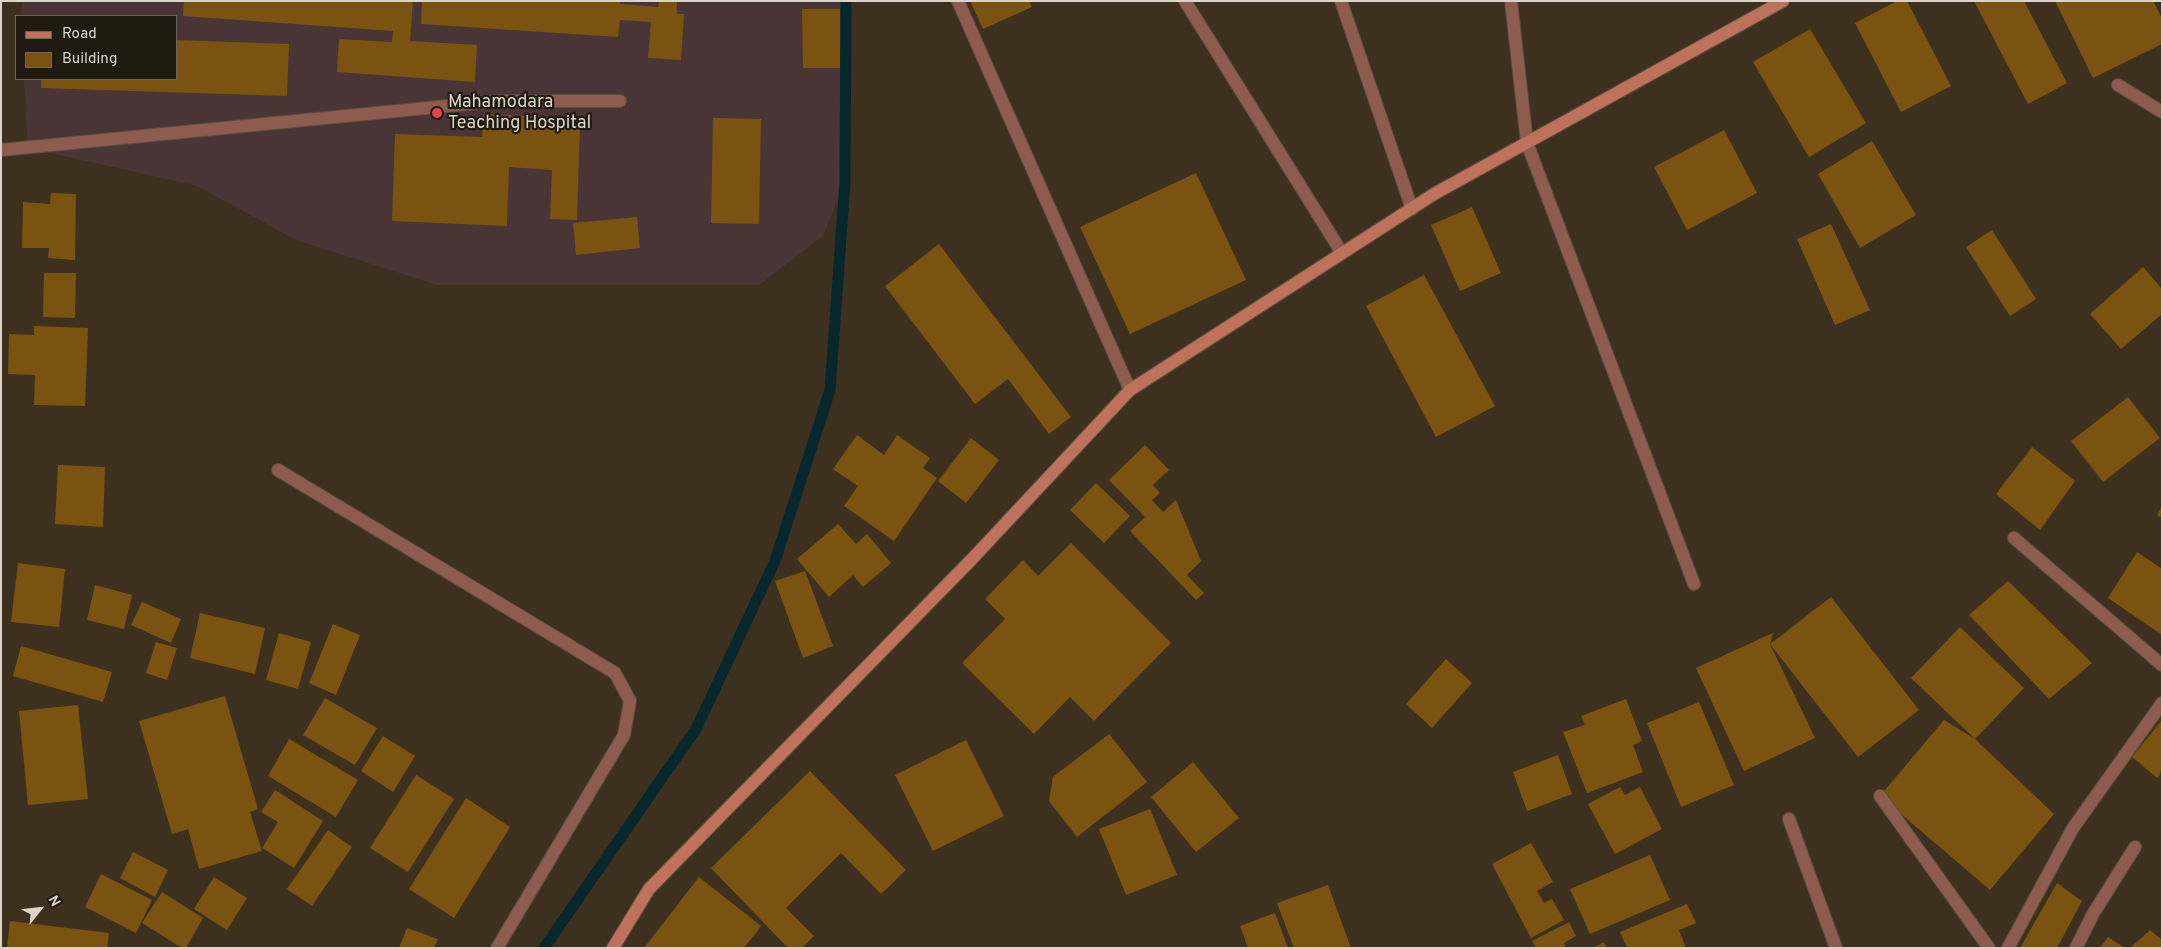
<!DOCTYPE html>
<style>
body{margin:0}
#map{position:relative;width:2163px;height:949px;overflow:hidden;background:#3e301e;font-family:Overpass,sans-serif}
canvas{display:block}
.frame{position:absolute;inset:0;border:2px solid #dcd4c8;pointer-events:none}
.legend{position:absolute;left:15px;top:15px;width:162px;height:65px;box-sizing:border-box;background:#201a11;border:1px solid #6b645a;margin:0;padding:6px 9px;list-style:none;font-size:15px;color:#dcd4c8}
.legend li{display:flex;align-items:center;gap:10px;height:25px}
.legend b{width:25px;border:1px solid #6b645a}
.north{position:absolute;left:15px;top:884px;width:50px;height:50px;-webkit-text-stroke:4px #201a11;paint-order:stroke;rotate:61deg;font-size:14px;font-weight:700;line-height:20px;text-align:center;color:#dcd4c8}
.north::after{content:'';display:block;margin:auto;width:18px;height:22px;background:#dcd4c8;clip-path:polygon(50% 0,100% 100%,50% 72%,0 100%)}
</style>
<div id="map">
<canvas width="2163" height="949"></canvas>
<div class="frame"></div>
<ul class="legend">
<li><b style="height:6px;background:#be715b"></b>Road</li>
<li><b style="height:14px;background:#7b5310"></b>Building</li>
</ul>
<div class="north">N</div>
</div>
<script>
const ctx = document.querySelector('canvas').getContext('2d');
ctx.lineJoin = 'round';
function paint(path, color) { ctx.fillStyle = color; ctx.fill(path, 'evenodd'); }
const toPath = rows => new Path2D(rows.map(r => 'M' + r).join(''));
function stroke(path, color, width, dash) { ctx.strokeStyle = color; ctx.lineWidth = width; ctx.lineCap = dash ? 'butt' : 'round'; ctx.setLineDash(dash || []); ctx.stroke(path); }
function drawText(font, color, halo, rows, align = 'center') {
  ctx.font = font + ' Overpass,sans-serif'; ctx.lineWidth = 4.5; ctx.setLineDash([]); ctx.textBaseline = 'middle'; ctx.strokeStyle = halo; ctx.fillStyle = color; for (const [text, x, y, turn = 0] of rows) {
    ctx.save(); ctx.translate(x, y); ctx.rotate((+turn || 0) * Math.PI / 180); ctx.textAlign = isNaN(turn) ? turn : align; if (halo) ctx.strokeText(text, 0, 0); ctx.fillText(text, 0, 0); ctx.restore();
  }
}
paint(toPath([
 [22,1,843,1,849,57,845,182,823,236,759,285,437,285,296,240,197,186,28,148,24,79,176,79,176,16,22,16]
]), '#493436');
stroke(toPath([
 [544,948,696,729,775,561,830,390,845,182,846,1]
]), '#06272b', 11);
paint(toPath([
 [184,1,413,1,410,41,477,45,475,82,337,72,339,39,392,42,393,31,183,16],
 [422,1,620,1,620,4,658,7,659,1,677,1,677,14,684,14,681,60,648,58,651,22,620,20,618,37,421,24],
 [970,1,1029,1,1032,7,983,29],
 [1897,1,1907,1,1951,86,1901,112,1855,23],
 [1974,1,2024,1,2067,83,2028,104],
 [2055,1,2153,1,2162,18,2162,44,2093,78],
 [802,9,840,9,840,68,803,68],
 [1810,29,1866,123,1809,157,1753,62],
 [176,40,289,44,287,96,41,88,41,79,176,79],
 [483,114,571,118,570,127,580,127,577,220,550,219,552,170,509,167,507,226,392,221,395,134,482,137],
 [713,118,761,119,759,224,711,223],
 [1724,130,1757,193,1687,230,1654,167],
 [1872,141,1916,215,1860,248,1818,174],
 [1196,173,1246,280,1130,334,1080,227],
 [51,193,76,194,75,260,48,258,49,248,22,248,23,202,50,204],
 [1472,207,1501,273,1460,291,1431,225],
 [637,217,640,248,576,255,573,223],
 [1831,224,1870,310,1835,325,1797,239],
 [1992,230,2036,299,2010,316,1966,247],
 [939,244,1071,417,1049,434,1008,379,975,404,885,286],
 [2143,267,2162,289,2162,314,2121,349,2090,314],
 [44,273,76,273,75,318,43,317],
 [1424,275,1495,406,1436,437,1366,306],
 [34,326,88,328,85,406,34,405,35,375,8,374,9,334,34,335],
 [2128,397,2160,438,2103,482,2071,441],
 [857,435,884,455,897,435,930,458,923,468,937,478,894,541,844,506,858,486,833,469],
 [971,438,999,460,966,503,938,481],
 [1145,445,1169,470,1153,485,1160,493,1152,500,1163,512,1176,500,1201,561,1187,575,1204,593,1196,600,1130,531,1145,517,1109,480],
 [2032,447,2075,481,2040,530,1996,494],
 [58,465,105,467,103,527,55,524],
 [1096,483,1130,516,1104,543,1070,510],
 [2162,507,2162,518,2157,515],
 [838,524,856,544,867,534,891,563,863,587,853,575,829,597,797,559],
 [1071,543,1171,643,1094,721,1070,697,1034,734,962,663,1005,619,985,599,1023,560,1038,576],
 [2137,552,2162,569,2162,635,2108,598],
 [18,563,65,569,59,627,11,622],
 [805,571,833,646,803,658,775,581],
 [2008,581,2092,663,2049,699,1969,615],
 [95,585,132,595,124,629,87,620],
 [1831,597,1919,710,1858,757,1770,644],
 [142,602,181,619,171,643,131,625],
 [200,613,265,628,255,674,190,658],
 [333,624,360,635,336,695,309,683],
 [1960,627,2024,688,1975,739,2054,814,1990,890,1880,796,1944,720,1975,739,1911,678],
 [279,633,311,642,298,689,266,680],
 [1773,633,1770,644,1815,738,1744,771,1696,668],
 [156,642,177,648,167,680,146,673],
 [21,646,112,672,103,702,13,676],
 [1446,659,1472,683,1432,728,1406,704],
 [225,696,258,809,250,812,262,851,199,869,188,829,172,834,139,721],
 [325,698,377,728,355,765,303,735],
 [1626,699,1642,741,1633,745,1643,772,1587,793,1563,732,1585,725,1581,716],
 [1699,702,1734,785,1681,807,1647,723],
 [78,705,88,799,28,805,19,711],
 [2162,720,2162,771,2157,778,2132,757],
 [1109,734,1147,782,1077,837,1049,801,1053,777],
 [383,736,415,756,393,792,361,771],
 [289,739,358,780,336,817,268,776],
 [966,740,1004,816,933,851,895,775],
 [1558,755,1572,794,1527,811,1513,772],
 [1193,762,1239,818,1196,852,1151,797],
 [810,771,906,870,881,894,841,853,786,908,814,936,802,948,788,948,711,868],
 [416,775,454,799,408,872,370,848],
 [1620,787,1625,795,1640,787,1662,829,1615,854,1588,804],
 [275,790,323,821,294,868,262,848,278,822,261,812],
 [466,798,510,827,454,918,409,889],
 [1150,809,1177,875,1126,895,1099,829],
 [328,830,352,847,312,906,287,889],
 [1531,843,1553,882,1537,891,1544,903,1552,899,1564,920,1531,938,1492,864],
 [133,852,168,870,155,897,120,878],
 [1650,855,1670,900,1590,934,1570,889],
 [101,874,152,900,136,933,85,907],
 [214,877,247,898,227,930,194,909],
 [699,877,761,926,744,948,644,948],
 [2057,883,2082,901,2057,948,2020,948],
 [1328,885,1351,948,1294,948,1277,903],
 [162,892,203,918,186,948,182,948,142,923],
 [1687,904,1696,923,1679,930,1686,948,1627,948,1620,932],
 [1275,913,1288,948,1248,948,1240,926],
 [10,921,109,933,107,948,7,948],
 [1569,922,1576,936,1564,943,1566,948,1536,948,1532,941],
 [407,928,438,939,434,948,399,948],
 [2150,930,2162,940,2162,948,2130,948],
 [2108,937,2125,948,2100,948],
 [1604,942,1607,948,1593,948]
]), '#7b5310');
const street = toPath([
 [958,1,1130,390],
 [1185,1,1342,253],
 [1341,1,1412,209],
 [1511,1,1527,143,1694,584],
 [2118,85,2162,112],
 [1,150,498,101,620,101],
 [278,470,615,673,630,701,624,735,497,948],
 [2014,538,2162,665],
 [1880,796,1989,948],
 [1789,819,1836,948],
 [2008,948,2073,828,2162,703],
 [2076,948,2093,914,2135,847]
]);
const secondary = toPath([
 [613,948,649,889,972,559,1130,390,1434,194,1783,1]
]);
stroke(street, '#5a4e3d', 14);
stroke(secondary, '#5a4e3d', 14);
stroke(street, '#8d5c4e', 12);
stroke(secondary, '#be715b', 12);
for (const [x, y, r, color] of [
 [437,113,6,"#e0444e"]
]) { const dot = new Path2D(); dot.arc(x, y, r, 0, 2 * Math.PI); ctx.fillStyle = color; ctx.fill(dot); stroke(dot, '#201a11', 2); }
drawText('18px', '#dcd4c8', '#201a11', [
 ["Mahamodara",448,103],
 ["Teaching Hospital",448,124]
], 'left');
</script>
